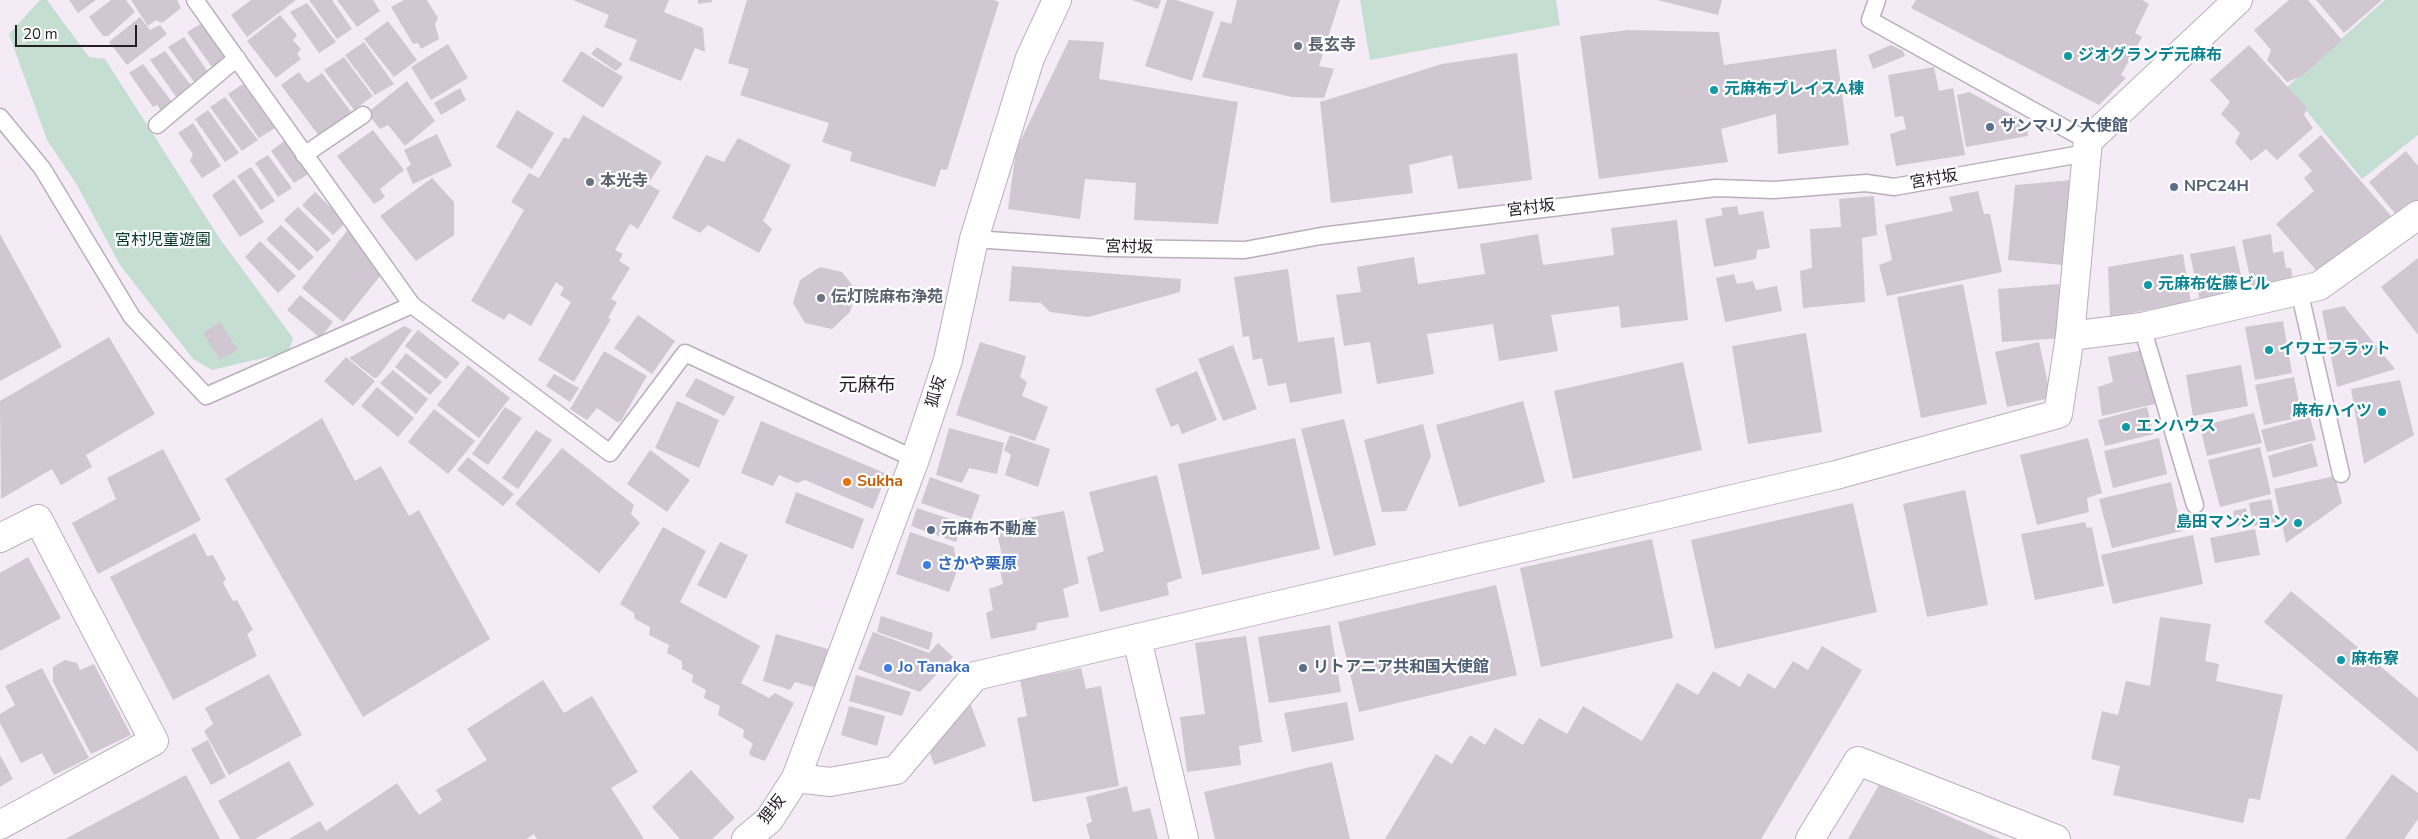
<!DOCTYPE html>
<meta charset="utf-8">
<style>
body{margin:0}
#map{position:relative;width:2418px;height:839px;overflow:hidden;background:#f5ebf7;font-family:"Nunito Sans",sans-serif}
canvas{display:block}
.scale{position:absolute;left:15px;top:25px;width:122px;height:22px;box-sizing:border-box;border:2px solid #231f24;border-top:0;padding-left:6px;font-size:15px;line-height:18px;white-space:nowrap;color:#231f24;-webkit-text-stroke:4px #fff;paint-order:stroke}
</style>
<div id="map">
<canvas width="2418" height="839"></canvas>
<div class="scale">20 m</div>
</div>
<script>
const ctx = document.querySelector('canvas').getContext('2d');
ctx.lineJoin = 'round';
function paint(path, color) { ctx.fillStyle = color; ctx.fill(path, 'evenodd'); }
const toPath = rows => new Path2D(rows.map(r => 'M' + r).join(''));
function stroke(path, color, width, dash) { ctx.strokeStyle = color; ctx.lineWidth = width; ctx.lineCap = dash ? 'butt' : 'round'; ctx.setLineDash(dash || []); ctx.stroke(path); }
function drawText(font, color, halo, rows, align = 'center') {
  ctx.font = font + ' "Nunito Sans","Noto Sans JP",sans-serif'; ctx.lineWidth = 4.5; ctx.setLineDash([]); ctx.textBaseline = 'middle'; ctx.strokeStyle = halo; ctx.fillStyle = color; for (const [text, x, y, turn = 0] of rows) {
    ctx.save(); ctx.translate(x, y); ctx.rotate((+turn || 0) * Math.PI / 180); ctx.textAlign = isNaN(turn) ? turn : align; if (halo) ctx.strokeText(text, 0, 0); ctx.fillText(text, 0, 0); ctx.restore();
  }
}
paint(toPath([
 [40,0,47,0,89,57,105,59,220,239,293,338,289,352,212,370,193,359,120,265,77,185,47,140,9,34],
 [1360,0,1556,0,1560,25,1370,60],
 [2385,0,2418,0,2418,135,2362,179,2287,87]
]), '#c4dfd1');
paint(toPath([
 [69,0,96,0,78,13],
 [111,0,126,0,135,12,108,36,103,36,89,17],
 [131,0,177,0,181,8,162,23,156,20,148,26],
 [251,0,296,0,247,37,231,15],
 [309,0,332,0,352,29,337,39],
 [337,0,373,0,380,11,357,27],
 [404,0,427,0,438,18,435,24,439,39,421,49,418,43,413,44,391,7],
 [573,0,669,0,664,12,703,28,705,52,695,48,681,81,629,60,637,40,604,27,609,15],
 [698,0,712,0,712,2,698,4],
 [747,0,994,0,999,2,947,170,941,169,935,187,850,161,852,152,822,142,829,123,740,95,749,69,728,63],
 [1132,0,1161,0,1158,9],
 [1167,0,1176,0,1214,12,1192,81,1145,66],
 [1237,0,1340,0,1319,66,1334,69,1324,98,1292,97,1202,77,1221,21,1231,24],
 [1657,0,1722,0,1718,15],
 [1916,0,2142,0,2149,4,2135,33,2142,37,2121,75,2126,78,2099,105,1911,8],
 [2289,0,2308,0,2342,40,2302,76,2287,82,2267,60,2271,50,2254,30],
 [2316,0,2382,0,2344,33],
 [307,3,336,42,319,53,290,12],
 [280,15,297,35,293,40,301,49,297,54,301,59,276,78,247,41],
 [140,17,150,30,160,25,167,34,127,65,109,42],
 [388,21,417,60,394,77,364,39],
 [202,23,228,60,214,70,187,32],
 [1628,30,1719,32,1724,65,1836,49,1849,145,1778,154,1776,114,1721,129,1728,162,1599,179,1580,36],
 [184,37,210,75,195,83,168,47],
 [1069,40,1104,42,1099,79,1238,102,1218,224,1134,220,1136,183,1085,179,1080,219,1008,209,1016,150],
 [364,42,394,84,375,95,345,55],
 [448,44,468,78,431,100,411,67],
 [1891,45,1903,51,1905,56,1873,69,1868,55],
 [2249,45,2307,108,2304,115,2313,128,2277,160,2266,149,2251,161,2235,143,2240,133,2221,114,2230,102,2210,80],
 [597,47,623,64,616,71,591,54],
 [165,51,193,88,177,98,150,60],
 [581,51,623,77,603,108,562,81],
 [1517,53,1532,180,1458,189,1452,155,1409,165,1413,193,1331,203,1320,102,1442,64],
 [344,57,373,96,354,110,324,70],
 [143,64,173,103,162,112,157,105,153,107,129,73],
 [1934,67,1939,91,1953,88,1965,155,1896,166,1890,134,1906,129,1903,116,1895,117,1888,75],
 [299,72,307,83,322,73,352,113,319,136,281,85],
 [407,81,435,121,405,146,388,125,380,129,367,113],
 [243,84,275,128,259,138,228,94],
 [460,88,466,100,441,115,434,103],
 [1969,92,2027,123,2028,136,1966,147,1957,95],
 [225,97,258,140,242,151,210,107],
 [208,110,239,153,225,162,195,119],
 [517,110,554,133,532,169,496,147],
 [583,115,662,162,648,184,660,191,638,229,630,224,615,250,623,254,619,261,630,268,611,299,617,302,608,318,611,319,574,382,538,360,571,302,560,295,564,288,556,282,531,326,509,313,504,320,471,301,524,210,511,202,529,173,539,178,564,137,569,139],
 [193,123,221,166,202,178,190,161,193,154,178,133],
 [373,130,404,170,380,189,385,197,374,204,337,156],
 [437,134,452,166,413,184,406,168,411,165,404,150],
 [2321,135,2392,217,2322,277,2276,224,2314,191,2304,178,2312,171,2298,155],
 [738,138,791,165,763,221,772,229,759,253,708,225,700,233,672,218,706,155,724,162],
 [284,141,310,173,294,183,271,151],
 [2406,151,2418,166,2418,200,2398,217,2369,182],
 [268,155,292,188,278,197,255,163],
 [251,167,275,201,261,210,237,176],
 [432,178,454,202,454,235,416,261,380,216],
 [234,179,264,222,240,237,212,195],
 [2072,180,2063,265,2008,260,2015,185],
 [1978,191,1984,214,1990,214,2002,272,1887,296,1879,265,1892,260,1885,225,1953,211,1949,197],
 [315,192,346,222,333,235,302,205],
 [1874,196,1877,235,1862,238,1865,302,1803,308,1800,271,1812,268,1810,229,1841,227,1839,199],
 [1737,206,1739,215,1763,211,1770,248,1757,250,1756,259,1714,267,1705,219,1723,215,1721,208],
 [298,207,331,240,317,252,284,220],
 [1677,220,1688,320,1621,328,1619,306,1551,315,1558,351,1499,361,1493,324,1427,334,1434,374,1377,384,1370,342,1344,346,1336,295,1361,292,1357,267,1414,257,1418,284,1485,274,1480,244,1538,234,1543,265,1614,255,1611,228],
 [281,225,314,257,299,271,266,239],
 [350,227,385,270,343,322,302,288],
 [0,234,62,347,0,381],
 [2271,234,2273,253,2283,251,2286,268,2291,268,2293,282,2253,292,2242,240],
 [260,241,296,276,278,293,245,257],
 [2235,246,2244,290,2200,302,2190,254],
 [2183,254,2191,302,2110,317,2108,267],
 [2418,258,2418,335,2381,287],
 [1012,266,1181,279,1180,292,1088,317,1050,312,1041,303,1009,301],
 [820,267,842,272,856,290,850,312,832,329,805,323,793,303,800,280],
 [1288,269,1298,342,1334,337,1342,393,1290,403,1286,383,1268,386,1262,358,1253,360,1249,336,1243,337,1234,277],
 [1734,274,1737,284,1753,281,1756,290,1777,286,1782,311,1725,322,1716,278],
 [1963,284,1987,404,1921,418,1897,297],
 [2059,284,2064,338,2002,342,1998,289],
 [300,295,333,322,320,338,287,310],
 [2344,306,2395,369,2337,387,2322,311],
 [638,315,675,341,652,374,614,348],
 [2283,321,2292,373,2255,380,2245,327],
 [220,322,238,350,220,360,203,333],
 [404,326,412,330,378,377,374,378,349,358],
 [418,330,460,363,446,379,405,346],
 [1806,333,1822,432,1748,444,1732,346],
 [109,337,155,414,86,455,92,467,61,485,52,469,1,499,0,401],
 [980,342,1026,356,1020,377,1027,382,1022,396,1048,407,1035,441,956,415],
 [2039,342,2051,398,2007,407,1995,352],
 [1233,345,1257,409,1223,421,1198,359],
 [2143,350,2155,404,2102,416,2098,387,2113,382,2108,357],
 [604,351,647,376,621,421,617,422,597,408,587,420,570,409],
 [406,353,442,382,430,395,395,367],
 [346,357,375,381,353,406,324,381],
 [1683,362,1702,450,1573,479,1554,391],
 [468,365,510,398,479,438,437,405],
 [2241,365,2248,406,2193,416,2186,375],
 [393,370,428,399,416,414,380,383],
 [1197,371,1217,420,1182,434,1178,424,1171,427,1155,389],
 [554,374,579,388,570,402,546,386],
 [2294,377,2302,417,2264,425,2255,385],
 [696,378,735,397,724,416,685,396],
 [2400,380,2414,435,2364,464,2351,389],
 [377,387,414,418,398,437,361,406],
 [677,401,719,420,699,468,655,448],
 [1523,401,1545,482,1459,507,1436,425],
 [505,407,522,418,488,465,472,454],
 [2147,407,2154,434,2105,446,2098,420],
 [434,409,475,441,448,474,408,442],
 [2254,413,2262,443,2207,456,2200,426],
 [2310,417,2316,440,2267,452,2261,430],
 [322,418,355,481,381,466,409,516,419,510,490,639,363,717,225,479],
 [1344,419,1376,545,1334,556,1301,429],
 [761,421,887,474,873,509,805,480,797,483,779,475,773,486,741,473],
 [1423,424,1431,456,1406,511,1382,512,1364,440],
 [949,428,1004,443,997,474,969,468,962,483,936,475],
 [536,430,552,440,518,489,502,478],
 [1010,435,1050,449,1038,487,1005,475,1011,455,1004,450],
 [1295,438,1320,549,1202,575,1178,464],
 [2088,438,2102,493,2087,498,2089,512,2037,525,2020,455],
 [2159,438,2167,474,2113,488,2104,451],
 [2312,443,2318,466,2273,478,2268,456],
 [2260,447,2271,494,2220,507,2208,460],
 [562,448,634,505,631,514,640,523,599,573,515,504],
 [163,449,201,520,98,574,72,523,116,499,107,478],
 [650,450,690,480,667,512,627,484],
 [468,457,514,494,503,506,457,470],
 [1157,475,1182,578,1167,583,1169,595,1100,612,1087,557,1104,551,1089,492],
 [2335,476,2342,503,2286,543,2274,489],
 [930,477,980,495,971,520,921,503],
 [2171,482,2182,531,2112,548,2099,499],
 [1965,490,1988,605,1927,617,1903,504],
 [796,492,864,519,853,549,785,523],
 [2271,499,2276,522,2253,526,2249,503],
 [1853,503,1877,612,1715,649,1691,540],
 [917,508,962,523,956,542,911,526],
 [2246,508,2249,523,2236,526,2233,511],
 [1064,511,1079,583,1063,589,1069,617,1037,623,1036,630,991,639,986,613,993,610,989,589,1003,584,998,560,1002,556,995,524],
 [2085,522,2087,528,2092,527,2104,586,2035,600,2021,534],
 [663,527,706,551,680,602,760,646,741,683,769,698,775,693,794,703,765,761,751,756,749,753,753,744,743,737,744,730,718,715,720,706,704,698,706,690,692,682,693,675,682,669,682,661,667,653,669,645,649,635,650,627,635,619,634,613,620,604],
 [2255,529,2260,555,2215,563,2210,538],
 [910,532,954,547,957,571,949,592,896,574],
 [195,533,207,556,213,555,226,579,223,583,233,601,237,600,253,630,247,634,257,656,173,700,110,577],
 [2193,535,2203,584,2113,604,2101,555],
 [1652,539,1673,638,1541,667,1520,568],
 [720,542,748,555,726,599,697,585],
 [28,557,61,618,0,651,0,573],
 [1496,585,1517,675,1359,712,1338,622],
 [2291,591,2418,698,2418,752,2264,622],
 [881,616,933,633,929,650,877,632],
 [2160,617,2211,624,2205,661,2219,664,2216,681,2283,695,2260,800,2249,798,2243,823,2113,795,2120,766,2091,759,2102,711,2118,715,2126,681,2150,686],
 [1330,625,1341,692,1269,703,1258,637],
 [873,632,929,653,938,643,953,657,920,692,858,669],
 [776,634,828,649,817,688,795,682,790,690,763,681],
 [1246,636,1262,742,1239,746,1241,765,1187,772,1180,717,1205,714,1195,643],
 [1822,646,1862,670,1761,839,1385,839,1436,754,1452,764,1470,735,1485,745,1495,728,1523,745,1539,718,1567,734,1583,706,1642,741,1677,683,1698,695,1713,671,1740,687,1748,673,1775,689,1793,661,1808,670],
 [65,660,77,663,80,670,94,664,131,735,91,754,53,682,53,667],
 [42,668,89,758,54,775,42,753,21,763,0,723,0,714,15,705,5,686],
 [1081,668,1086,689,1101,686,1119,786,1033,802,1017,718,1027,716,1020,680],
 [269,674,302,735,229,775,204,731,213,724,205,708],
 [856,675,911,692,902,716,849,701],
 [543,680,564,713,592,696,638,772,611,788,644,839,537,839,534,834,526,839,289,839,320,821,326,831,397,783,419,815,442,800,436,790,487,760,467,729],
 [1347,702,1354,740,1292,752,1284,713],
 [971,705,986,746,934,765,929,750,959,709],
 [849,706,885,716,877,746,841,735],
 [208,740,226,777,211,785,191,749],
 [0,755,13,779,0,787],
 [289,761,314,805,255,839,240,839,218,801],
 [1332,762,1350,839,1215,839,1204,792],
 [691,770,735,818,712,839,680,839,652,807],
 [2392,774,2418,793,2418,819,2404,839,2345,839],
 [186,775,220,839,65,839],
 [1879,785,2000,839,1848,839],
 [1127,786,1133,812,1150,808,1158,839,1090,839,1086,824,1092,822,1086,797]
]), '#d0c7d2');
const service = toPath([
 [195,0,412,305],
 [1877,0,1870,20,2088,141],
 [0,117,42,168,132,317,206,396,412,305,610,453,685,353,915,459],
 [157,125,237,58],
 [304,155,363,115],
 [974,239,1108,248,1245,250,1321,236,1716,188,1774,190,1866,183,1894,187,2087,153],
 [2299,290,2341,474],
 [2142,327,2195,505]
]);
const minor = toPath([
 [2070,336,2142,327,2319,286,2418,215],
 [0,538,38,519,154,741,0,825],
 [1137,639,1184,839],
 [796,778,830,782,896,770,975,676,1836,475,2058,414,2070,336,2088,141,2238,0],
 [746,839,769,820,796,778,915,459,948,360,974,239,1030,58,1057,0],
 [1810,839,1858,761,2056,839]
]);
stroke(service, '#b8afba', 19);
stroke(minor, '#b8afba', 30);
stroke(service, '#fff', 16);
stroke(minor, '#fff', 28);
for (const [x, y, r, color] of [
 [1298,46,5,"#6b7280"],
 [2068,56,5,"#0f9aa8"],
 [1714,90,5,"#0f9aa8"],
 [1990,127,5,"#5c6f8a"],
 [590,182,5,"#6b7280"],
 [2174,187,5,"#5c6f8a"],
 [2148,285,5,"#0f9aa8"],
 [821,298,5,"#6b7280"],
 [2269,350,5,"#0f9aa8"],
 [2382,412,5,"#0f9aa8"],
 [2126,427,5,"#0f9aa8"],
 [847,482,5,"#e8710a"],
 [2298,523,5,"#0f9aa8"],
 [931,530,5,"#5c6f8a"],
 [927,565,5,"#3f7fe0"],
 [2341,660,5,"#0f9aa8"],
 [888,668,5,"#3f7fe0"],
 [1303,668,5,"#5c6f8a"]
]) { const dot = new Path2D(); dot.arc(x, y, r, 0, 2 * Math.PI); ctx.fillStyle = color; ctx.fill(dot); stroke(dot, '#fff', 2); }
drawText('bold 16px', '#5b616d', '#fff', [
 ["長玄寺",1308,46],
 ["本光寺",600,182],
 ["伝灯院麻布浄苑",831,298]
], 'left');
drawText('bold 16px', '#0d838f', '#fff', [
 ["ジオグランデ元麻布",2078,56],
 ["元麻布プレイスA棟",1724,90],
 ["元麻布佐藤ビル",2158,285],
 ["イワエフラット",2279,350],
 ["麻布ハイツ",2372,412,"right"],
 ["エンハウス",2136,427],
 ["島田マンション",2288,523,"right"],
 ["麻布寮",2351,660]
], 'left');
drawText('bold 16px', '#4e5e75', '#fff', [
 ["サンマリノ大使館",2000,127],
 ["NPC24H",2184,187],
 ["元麻布不動産",941,530],
 ["リトアニア共和国大使館",1313,668]
], 'left');
drawText('16px', '#231f24', '#fff', [
 ["宮村坂",1934,180,-10],
 ["宮村坂",1531,209,-7],
 ["宮村坂",1129,248,1],
 ["狐坂",937,392,-72],
 ["狸坂",773,810,-52]
]);
drawText('16px', '#043926', '#fff', [
 ["宮村児童遊園",163,241]
]);
drawText('bold 16px', '#c56008', '#fff', [
 ["Sukha",857,482]
], 'left');
drawText('bold 16px', '#366cbe', '#fff', [
 ["さかや栗原",937,565],
 ["Jo Tanaka",898,668]
], 'left');
drawText('19px', '#231f24', '#fff', [
 ["元麻布",867,386]
]);
</script>
